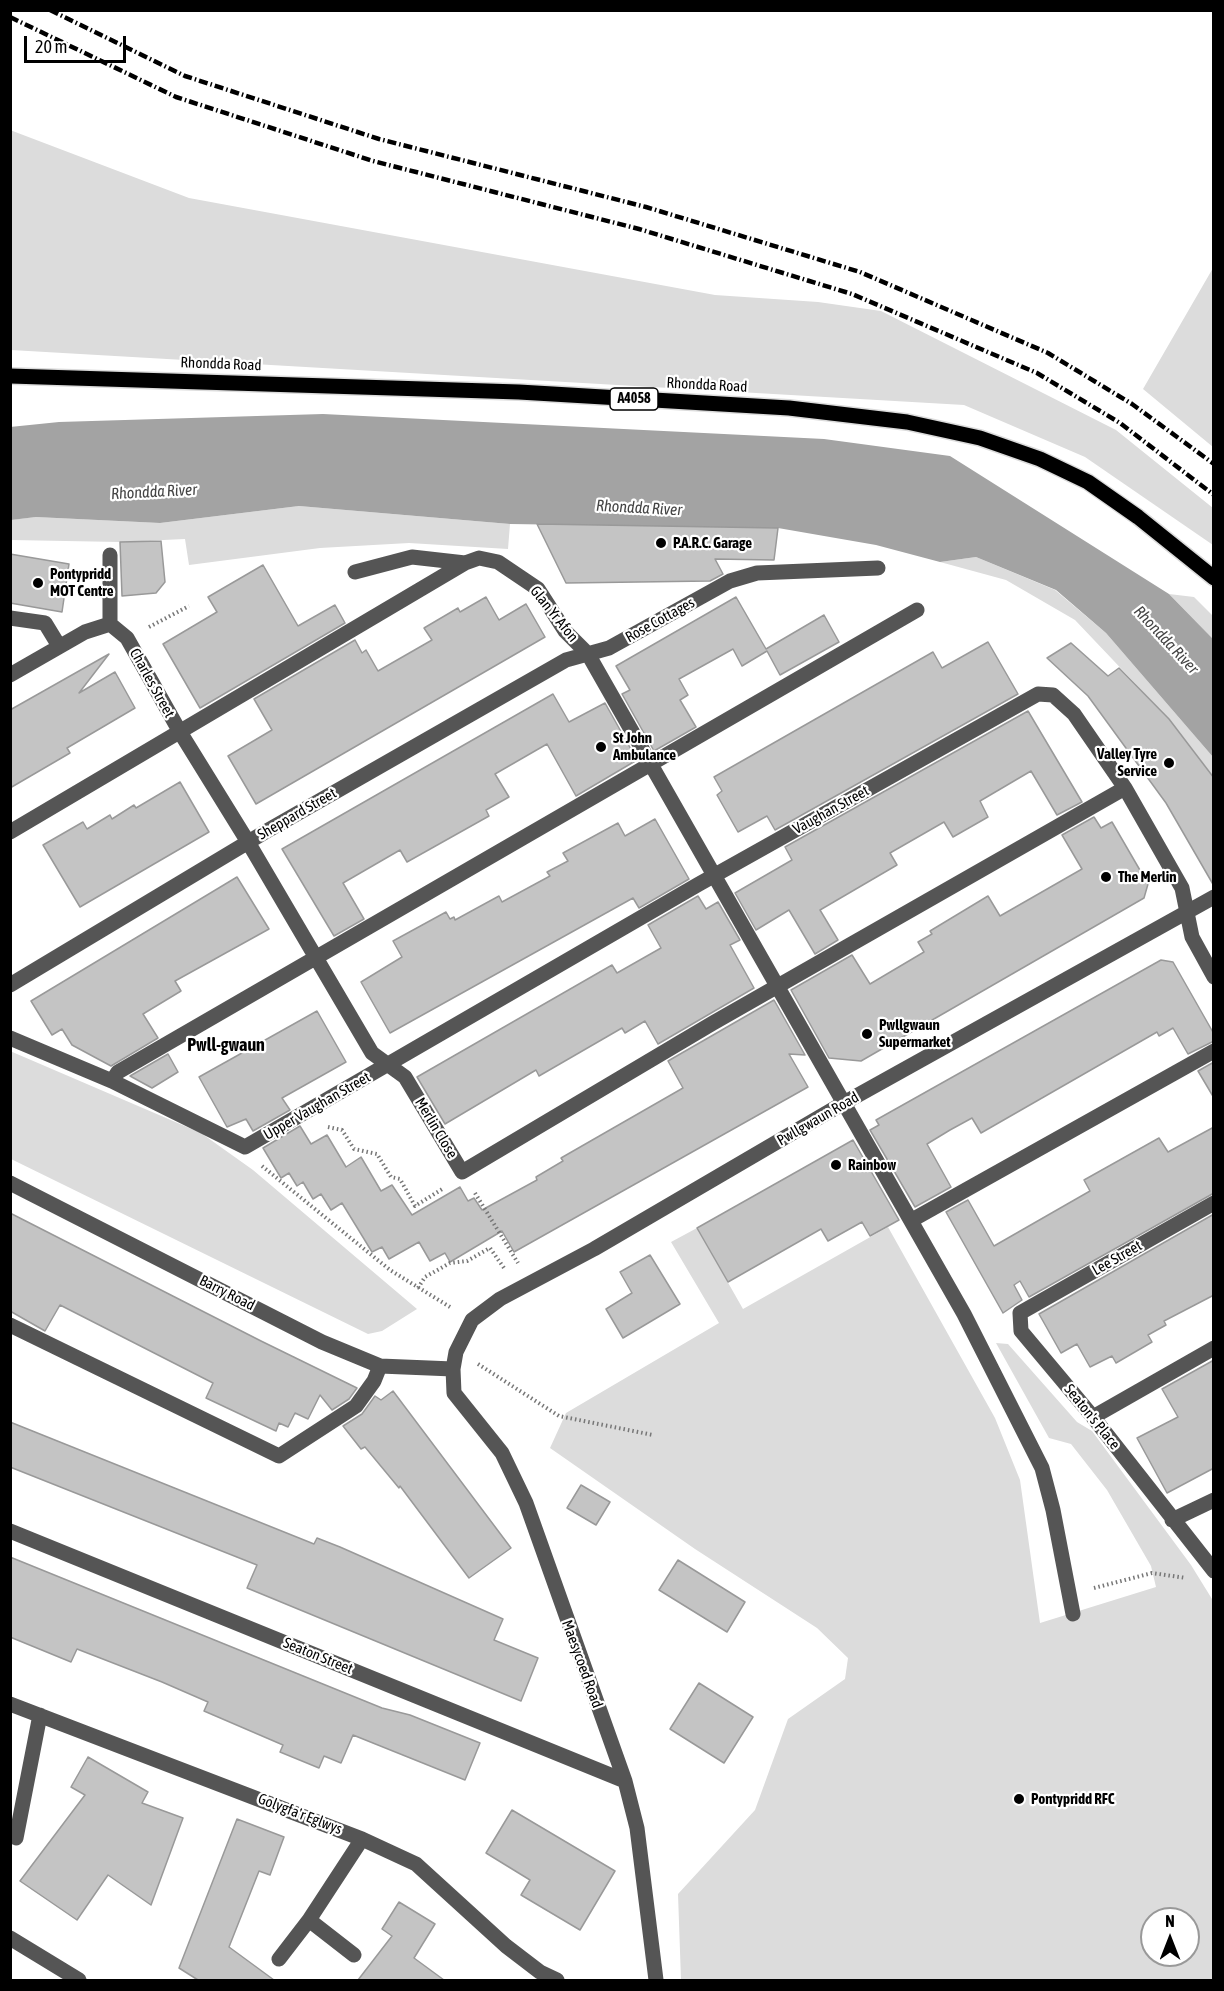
<!DOCTYPE html>
<style>
body{margin:0}
#map{position:relative;width:1224px;height:1991px;overflow:hidden;background:#fff;font-family:"Asap Condensed",sans-serif}
canvas{display:block}
.frame{position:absolute;inset:0;border:12px solid #000;pointer-events:none}
.north{position:absolute;left:1140px;top:1907px;width:60px;height:60px;box-sizing:border-box;background:#fff;border:2px solid #999;border-radius:50%;rotate:0deg;font-size:16px;font-weight:700;line-height:24px;text-align:center;color:#000}
.north::after{content:'';display:block;margin:auto;width:21px;height:27px;background:#000;clip-path:polygon(50% 0,100% 100%,50% 72%,0 100%)}
.scale{position:absolute;left:24px;top:36px;width:102px;height:27px;box-sizing:border-box;border:3px solid #000;border-top:0;padding-left:8px;font-size:18px;line-height:21px;white-space:nowrap;color:#000;-webkit-text-stroke:4px #fff;paint-order:stroke}
</style>
<div id="map">
<canvas width="1224" height="1991"></canvas>
<div class="frame"></div>
<div class="north">N</div>
<div class="scale">20 m</div>
</div>
<script>
const ctx = document.querySelector('canvas').getContext('2d');
ctx.lineJoin = 'round';
function paint(path, color) { ctx.fillStyle = color; ctx.fill(path, 'evenodd'); }
const toPath = rows => new Path2D(rows.map(r => 'M' + r).join(''));
function stroke(path, color, width, dash) { ctx.strokeStyle = color; ctx.lineWidth = width; ctx.lineCap = dash ? 'butt' : 'round'; ctx.setLineDash(dash || []); ctx.stroke(path); }
function drawText(font, color, halo, rows, align = 'center') {
  ctx.font = font + ' "Asap Condensed",sans-serif'; ctx.lineWidth = 4.5; ctx.setLineDash([]); ctx.textBaseline = 'middle'; ctx.strokeStyle = halo; ctx.fillStyle = color; for (const [text, x, y, turn = 0] of rows) {
    ctx.save(); ctx.translate(x, y); ctx.rotate((+turn || 0) * Math.PI / 180); ctx.textAlign = isNaN(turn) ? turn : align; if (halo) ctx.strokeText(text, 0, 0); ctx.fillText(text, 0, 0); ctx.restore();
  }
}
paint(toPath([
 [10,130,189,198,715,295,818,302,881,311,1116,430,1213,508,1213,545,1085,457,964,405,11,350],
 [1213,268,1213,447,1143,389],
 [299,506,510,524,508,549,409,543,320,548,189,565,185,539,120,542,11,540,10,520,36,517,160,523],
 [976,557,1055,590,1106,633,1213,757,1213,776,1169,719,1075,620,1006,580,940,562],
 [1169,594,1194,597,1213,616,1213,639],
 [10,1051,201,1133,253,1170,417,1309,382,1331,368,1334,11,1159],
 [888,1227,995,1418,1020,1480,1040,1623,1156,1587,1151,1566,1107,1490,1071,1444,1049,1438,996,1343,1008,1344,1077,1422,1092,1431,1191,1565,1212,1599,1213,1980,681,1980,678,1894,755,1810,788,1719,845,1679,848,1658,817,1628,695,1549,550,1448,566,1413,719,1323,671,1242,697,1228,743,1309],
 [1152,1919,1188,1919,1188,1955,1152,1955]
]), '#dcdcdc');
paint(toPath([
 [323,414,824,439,950,456,1169,594,1213,639,1213,757,1106,633,1056,590,976,557,940,562,876,545,778,528,510,524,299,506,160,523,36,517,11,520,10,427,59,422]
]), '#a3a3a3');
const building = toPath([
 [537,524,778,528,774,560,715,559,723,574,710,581,566,583,537,524],
 [161,541,165,582,156,593,122,596,120,542,161,541],
 [10,554,69,564,62,612,10,603,10,554],
 [263,565,298,626,335,605,345,623,200,708,163,644,217,612,208,597,263,565],
 [486,597,499,620,526,604,545,637,256,804,228,756,272,730,254,699,355,640,362,653,366,650,378,671,432,640,424,628,458,608,460,612,486,597],
 [736,597,766,649,824,615,839,642,780,675,767,651,742,666,733,649,679,679,688,695,680,700,696,727,654,751,622,694,630,690,616,666,736,597],
 [988,642,1018,694,775,830,767,816,738,832,717,795,722,791,714,777,933,652,942,668,988,642],
 [1071,643,1108,676,1119,668,1169,719,1214,778,1214,886,1166,803,1088,696,1047,658,1071,643],
 [109,654,79,693,115,672,135,708,67,748,70,753,10,788,10,710,109,654],
 [553,694,569,722,605,703,637,760,576,796,547,744,495,774,509,797,486,810,489,816,407,862,400,850,343,883,364,919,334,936,282,849,553,694],
 [1028,711,1082,802,1057,815,1031,771,980,801,988,817,953,837,944,822,890,853,897,865,820,910,838,940,815,954,789,910,756,930,735,893,792,860,785,847,1028,711],
 [180,782,209,832,80,907,43,845,83,822,87,829,110,815,112,819,134,805,136,808,180,782],
 [1094,817,1101,828,1112,822,1148,884,1144,898,861,1061,829,1058,791,990,852,955,870,984,924,952,918,942,932,934,930,931,988,896,1000,916,1082,869,1062,835,1094,817],
 [655,819,689,879,639,908,633,898,390,1033,361,982,402,957,393,941,446,912,450,919,454,917,455,920,499,896,502,902,550,876,547,872,568,861,563,853,618,823,625,836,655,819],
 [237,877,269,929,175,981,181,991,143,1014,158,1038,111,1066,72,1045,62,1029,52,1035,31,1001,237,877],
 [698,896,706,909,718,902,740,940,730,945,754,988,658,1044,645,1021,625,1033,622,1028,539,1076,536,1070,445,1124,417,1077,612,965,617,973,661,948,648,925,698,896],
 [1161,960,1173,962,1214,1034,1214,1041,1188,1054,1173,1028,1159,1036,1157,1032,981,1133,972,1118,950,1130,927,1144,951,1187,915,1207,870,1130,879,1125,876,1120,1161,960],
 [774,1000,805,1055,789,1054,808,1087,514,1252,502,1231,450,1262,445,1253,430,1261,419,1242,389,1259,382,1247,372,1252,342,1203,331,1210,321,1194,313,1199,303,1182,297,1186,289,1173,281,1178,263,1148,300,1126,311,1144,327,1135,346,1167,361,1157,381,1191,392,1185,412,1215,460,1187,468,1201,474,1198,482,1210,537,1180,536,1177,563,1161,561,1158,683,1088,668,1061,774,1000],
 [317,1011,346,1062,282,1098,290,1110,253,1131,246,1119,227,1127,199,1077,317,1011],
 [168,1054,178,1072,152,1088,130,1076,168,1054],
 [1214,1062,1214,1098,1198,1071,1214,1062],
 [1214,1127,1214,1193,1029,1297,1020,1281,1014,1285,1022,1300,1003,1313,946,1212,968,1200,994,1246,1090,1191,1084,1180,1159,1138,1168,1152,1214,1127],
 [853,1140,899,1220,870,1236,862,1222,828,1241,821,1229,728,1282,697,1228,853,1140],
 [10,1213,261,1341,357,1388,349,1399,332,1410,320,1395,308,1419,295,1413,288,1427,279,1423,276,1431,206,1398,213,1383,60,1305,45,1331,10,1311,10,1213],
 [1214,1214,1214,1295,1164,1321,1166,1325,1148,1335,1152,1342,1116,1363,1112,1356,1090,1367,1077,1344,1061,1353,1039,1314,1214,1214],
 [650,1255,680,1304,623,1338,606,1309,632,1293,620,1272,650,1255],
 [1214,1360,1214,1468,1167,1493,1137,1438,1178,1417,1162,1389,1214,1360],
 [393,1391,511,1548,469,1578,400,1486,399,1488,365,1447,361,1449,343,1426,362,1414,375,1396,381,1400,393,1391],
 [10,1422,314,1544,317,1538,340,1547,503,1619,494,1640,538,1658,521,1701,247,1588,257,1565,10,1467,10,1422],
 [581,1485,610,1502,596,1525,567,1508,581,1485],
 [10,1557,382,1708,410,1715,480,1743,465,1780,353,1735,341,1763,324,1756,319,1768,280,1752,283,1745,204,1711,208,1702,162,1682,77,1649,71,1662,10,1637,10,1557],
 [678,1560,745,1602,727,1632,659,1590,678,1560],
 [699,1683,753,1717,724,1763,670,1729,699,1683],
 [88,1757,148,1792,142,1803,183,1818,151,1905,108,1875,77,1920,20,1881,85,1795,71,1787,88,1757],
 [512,1810,615,1871,580,1930,521,1895,530,1880,486,1853,512,1810],
 [237,1819,284,1837,270,1875,259,1871,229,1947,274,1980,198,1980,179,1968,237,1819],
 [399,1902,435,1924,414,1958,444,1980,358,1980,392,1936,382,1929,399,1902]
]);
paint(building, '#c4c4c4');
stroke(building, '#999', 1.5);
const major = toPath([
 [10,376,519,392,789,408,907,422,980,438,1040,459,1088,482,1138,517,1214,578]
]);
stroke(major, '#dbdbdb', 18);
stroke(toPath([
 [149,627,189,606],
 [328,1127,342,1130,354,1149,377,1154,391,1177,400,1179,415,1206,444,1188],
 [262,1166,390,1270,450,1307],
 [475,1193,518,1263],
 [418,1288,425,1277,450,1263,467,1261,490,1248,504,1268],
 [478,1364,559,1416,653,1435],
 [1094,1588,1152,1573,1186,1578]
]), '#777', 4, [1.5, 3]);
stroke(toPath([
 [355,572,412,557,465,563],
 [10,618,45,623,59,646],
 [110,624,110,555],
 [10,675,85,632,110,624,127,638,180,732,248,842,372,1053,405,1077,462,1172,713,1023,1125,788],
 [10,832,465,563,479,558,498,562,538,589,565,631,588,654,964,1314,1042,1468,1053,1510,1073,1614],
 [10,985,265,832,566,660,609,648,730,581,757,573,878,568],
 [10,1038,112,1081,245,1147,699,884,1038,694,1053,695,1074,714,1125,788,1182,888,1192,937,1214,977],
 [112,1081,118,1072,917,610],
 [10,1183,322,1342,380,1366,453,1369],
 [1214,1203,1020,1313,1021,1331,1093,1417,1214,1571],
 [912,1220,1214,1051],
 [10,1325,279,1456,356,1406,374,1381,380,1366],
 [1093,1417,1214,1348],
 [1172,1520,1214,1500],
 [10,1531,625,1781],
 [10,1704,362,1839,416,1864,506,1946,540,1972,557,1980],
 [16,1838,40,1715],
 [309,1920,354,1955],
 [10,1938,79,1980],
 [279,1959,309,1920,362,1839],
 [656,1980,637,1828,625,1781,526,1503,502,1453,454,1393,453,1369,456,1352,472,1320,500,1299,594,1249,842,1104,1214,897]
]), '#555', 15);
stroke(major, '#000', 15);
stroke(toPath([
 [50,10,185,76,379,139,646,207,860,272,1048,353,1132,404,1214,464],
 [10,17,176,97,373,161,639,229,852,294,1037,373,1120,423,1214,495]
]), '#000', 4.5, [9, 3, 1.5, 3]);
for (const [x, y, r, color] of [
 [661,543,6,"#000"],
 [38,583,6,"#000"],
 [601,747,6,"#000"],
 [1169,763,6,"#000"],
 [1106,877,6,"#000"],
 [867,1034,6,"#000"],
 [836,1165,6,"#000"],
 [1019,1799,6,"#000"]
]) { const dot = new Path2D(); dot.arc(x, y, r, 0, 2 * Math.PI); ctx.fillStyle = color; ctx.fill(dot); stroke(dot, '#fff', 2); }
for (const [x, y, w] of [
 [634,399,48]
]) { const box = new Path2D(); box.roundRect(x - w / 2, y - 11, w, 22, 4.5); ctx.fillStyle = '#fff'; ctx.fill(box); stroke(box, '#000', 1.5); }
drawText('bold 14px', '#000', null, [
 ["A4058",634,399]
]);
drawText('15px', '#000', '#fff', [
 ["Rhondda Road",221,364,2],
 ["Rhondda Road",707,385,3],
 ["Glan Yr Afon",554,614,51],
 ["Rose Cottages",660,620,-29],
 ["Charles Street",152,683,61],
 ["Vaughan Street",831,810,-29],
 ["Sheppard Street",297,814,-30],
 ["Upper Vaughan Street",317,1106,-30],
 ["Pwllgwaun Road",818,1119,-30],
 ["Merlin Close",436,1128,59],
 ["Lee Street",1117,1258,-30],
 ["Barry Road",227,1293,27],
 ["Seaton's Place",1092,1417,51],
 ["Seaton Street",318,1656,22],
 ["Maesycoed Road",582,1664,70],
 ["Golygfa'r Eglwys",300,1814,21]
]);
drawText('bold 15px', '#000', '#fff', [
 ["P.A.R.C. Garage",673,543],
 ["Pontypridd",50,574],
 ["MOT Centre",50,591],
 ["St John",613,738],
 ["Ambulance",613,755],
 ["Valley Tyre",1157,754,"right"],
 ["Service",1157,771,"right"],
 ["The Merlin",1118,877],
 ["Pwllgwaun",879,1025],
 ["Supermarket",879,1042],
 ["Rainbow",848,1165],
 ["Pontypridd RFC",1031,1799]
], 'left');
drawText('italic 16px', '#444', '#fff', [
 ["Rhondda River",154,492,-3],
 ["Rhondda River",639,508,3],
 ["Rhondda River",1166,640,47]
]);
drawText('bold 18px', '#000', '#fff', [
 ["Pwll-gwaun",226,1045]
]);
</script>
